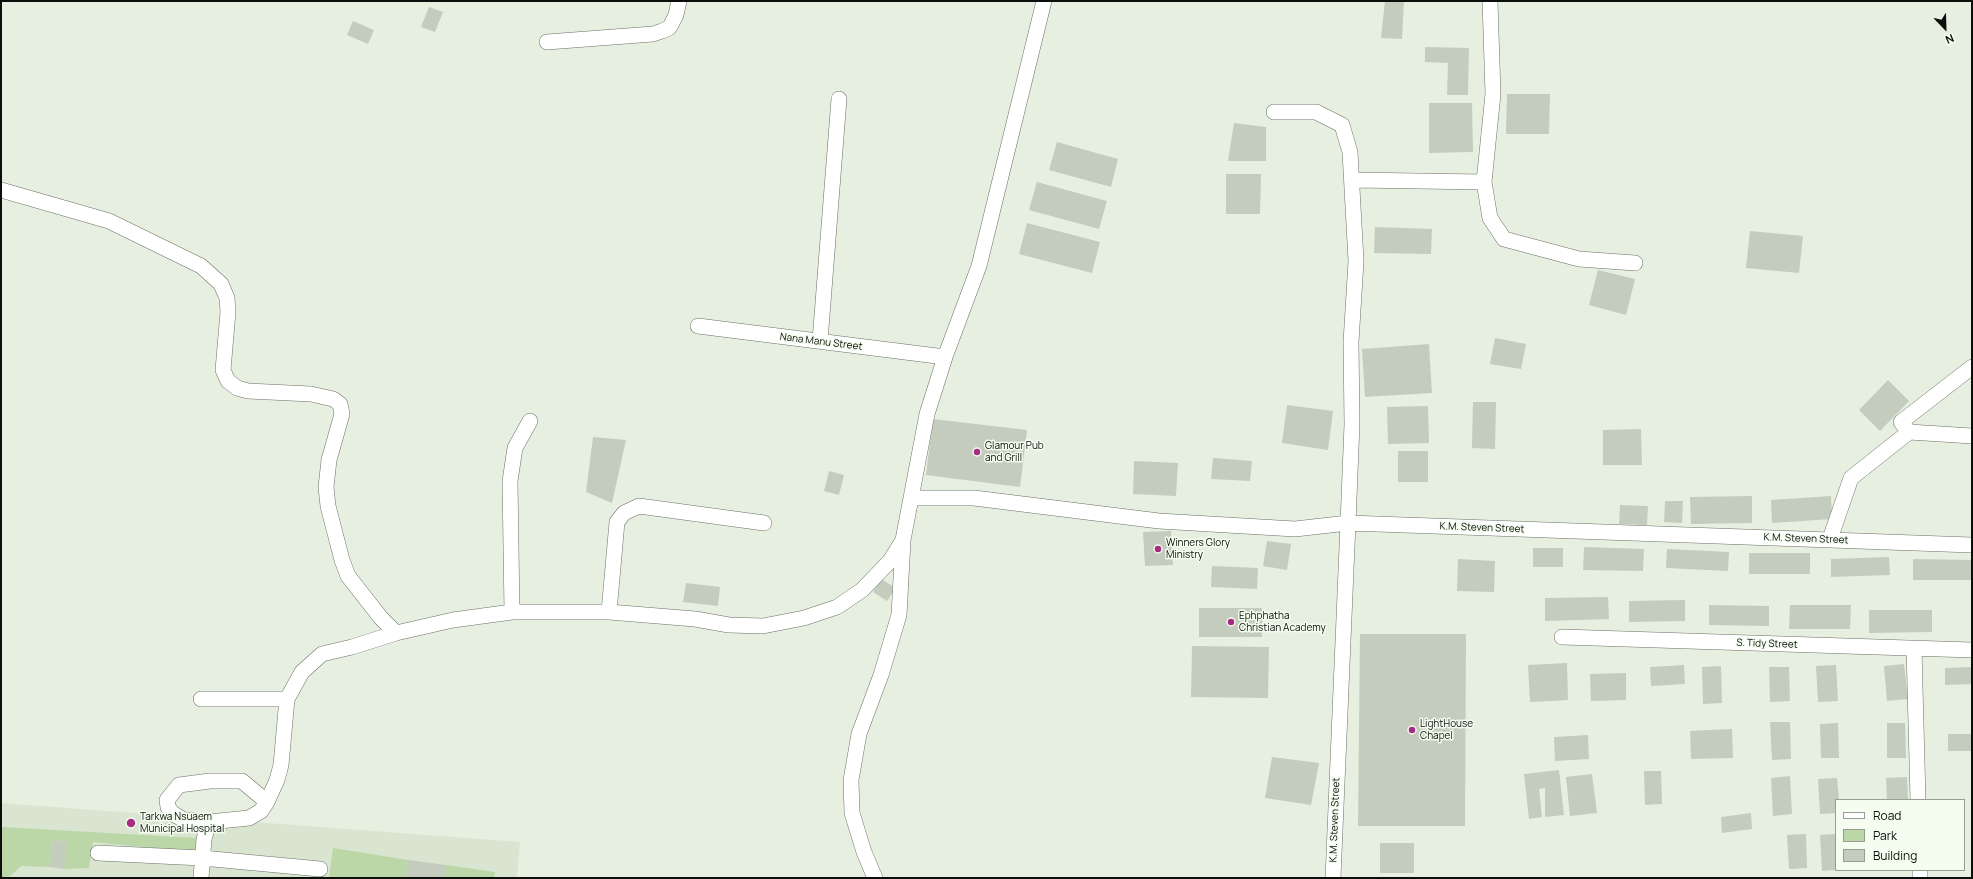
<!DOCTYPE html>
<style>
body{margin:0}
#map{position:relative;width:1973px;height:879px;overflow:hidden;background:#e7efe1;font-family:Manrope,sans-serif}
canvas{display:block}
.frame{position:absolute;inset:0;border:2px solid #0b0e0a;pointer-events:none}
.legend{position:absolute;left:1835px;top:799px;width:130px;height:72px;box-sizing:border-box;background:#f4fdef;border:1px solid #979d93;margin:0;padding:5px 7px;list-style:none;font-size:12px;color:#0b0e0a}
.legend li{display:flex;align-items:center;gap:8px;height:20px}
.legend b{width:20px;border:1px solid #979d93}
.north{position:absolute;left:1925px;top:8px;width:40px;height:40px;-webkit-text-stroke:3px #f4fdef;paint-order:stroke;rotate:157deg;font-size:11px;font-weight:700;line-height:16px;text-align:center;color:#0b0e0a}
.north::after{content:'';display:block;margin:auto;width:14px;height:18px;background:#0b0e0a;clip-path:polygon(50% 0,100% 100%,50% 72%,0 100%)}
</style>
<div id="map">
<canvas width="1973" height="879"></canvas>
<div class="frame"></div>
<ul class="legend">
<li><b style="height:5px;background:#fff"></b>Road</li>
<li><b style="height:11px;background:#bbd6a7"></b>Park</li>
<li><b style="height:11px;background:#c4ccbe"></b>Building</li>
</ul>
<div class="north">N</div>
</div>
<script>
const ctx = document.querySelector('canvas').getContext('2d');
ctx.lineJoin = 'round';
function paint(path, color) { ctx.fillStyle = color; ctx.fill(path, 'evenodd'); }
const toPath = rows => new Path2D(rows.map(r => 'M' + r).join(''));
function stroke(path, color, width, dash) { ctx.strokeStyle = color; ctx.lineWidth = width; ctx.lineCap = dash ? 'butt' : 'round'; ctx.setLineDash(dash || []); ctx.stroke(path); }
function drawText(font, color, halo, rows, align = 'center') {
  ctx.font = font + ' Manrope,sans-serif'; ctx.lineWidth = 3; ctx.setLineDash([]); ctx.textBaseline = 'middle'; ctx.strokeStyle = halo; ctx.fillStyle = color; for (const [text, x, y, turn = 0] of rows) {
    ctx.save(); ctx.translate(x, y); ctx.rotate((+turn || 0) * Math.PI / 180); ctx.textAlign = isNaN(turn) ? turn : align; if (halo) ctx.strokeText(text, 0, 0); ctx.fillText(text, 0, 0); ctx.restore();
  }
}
paint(toPath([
 [1,803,520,842,517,878,1,878]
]), '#d9e5d1');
paint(toPath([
 [1,827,197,838,194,852,93,842,89,868,64,869,67,842,53,840,50,867,21,866,8,878,1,878],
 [333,848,408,860,406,878,329,878],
 [446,865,495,872,494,878,444,878]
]), '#bbd6a7');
paint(toPath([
 [1385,1,1404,1,1402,39,1381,38],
 [429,7,443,12,435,32,421,27],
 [353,21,374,30,368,44,347,35],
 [1425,47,1469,48,1468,95,1447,95,1448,63,1425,62],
 [1507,94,1550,94,1549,134,1506,134],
 [1429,103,1472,103,1473,152,1429,153],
 [1234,123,1266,127,1266,161,1228,161],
 [1057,142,1118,159,1111,187,1049,170],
 [1226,174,1261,174,1260,214,1226,214],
 [1037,182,1107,201,1099,229,1029,210],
 [1027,223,1100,242,1092,273,1019,254],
 [1375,227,1432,229,1431,254,1374,253],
 [1750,231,1803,236,1799,273,1746,268],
 [1598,270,1635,279,1626,315,1589,305],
 [1495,338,1526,344,1521,369,1490,364],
 [1429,344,1432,393,1365,397,1362,349],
 [1888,380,1909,401,1880,431,1859,410],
 [1473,402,1496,402,1495,449,1472,448],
 [1287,405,1333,411,1328,450,1282,443],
 [1428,406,1429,443,1388,444,1387,407],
 [933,419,1027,430,1020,487,926,475],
 [1641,429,1642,465,1603,465,1603,430],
 [593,437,626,440,612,503,586,492],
 [1398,451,1428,451,1428,482,1398,482],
 [1213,458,1252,461,1250,481,1211,479],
 [1134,461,1178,463,1176,496,1133,494],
 [829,471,844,475,839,495,824,491],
 [1752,496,1752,523,1691,524,1690,497],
 [1831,496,1832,519,1772,523,1771,500],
 [1665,501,1683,501,1682,523,1664,522],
 [1620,505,1648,506,1647,525,1619,524],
 [1171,531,1173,565,1145,566,1143,532],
 [1267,541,1291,544,1287,570,1263,566],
 [1584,547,1644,549,1643,571,1583,570],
 [1533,548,1563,548,1563,567,1533,567],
 [1667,549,1729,552,1728,571,1666,568],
 [1749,553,1810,553,1810,574,1749,574],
 [1889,557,1890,575,1831,577,1831,559],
 [1458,559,1495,561,1494,592,1457,591],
 [1913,559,1971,560,1971,580,1913,580],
 [1212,566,1258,568,1257,589,1211,587],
 [881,579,896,588,887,601,873,592],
 [686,583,720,587,718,606,683,602],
 [1608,597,1609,619,1545,621,1545,598],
 [1685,600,1685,621,1629,622,1629,601],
 [1709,605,1769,606,1769,626,1709,625],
 [1790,605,1851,605,1850,629,1789,629],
 [1199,608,1262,608,1262,637,1199,637],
 [1869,610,1932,610,1932,632,1869,633],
 [1360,634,1466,634,1465,826,1358,826],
 [1192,646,1269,647,1268,698,1191,697],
 [1567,663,1568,700,1530,702,1528,665],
 [1904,664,1908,699,1887,701,1884,666],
 [1684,665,1685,684,1651,686,1650,667],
 [1836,665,1838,701,1818,702,1816,666],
 [1721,666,1722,703,1703,704,1702,667],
 [1769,667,1789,667,1790,701,1770,702],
 [1972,667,1972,684,1945,685,1945,668],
 [1626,673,1626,700,1591,701,1590,674],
 [1770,722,1790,722,1791,759,1772,760],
 [1838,723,1839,758,1821,758,1820,724],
 [1887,723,1905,723,1906,758,1887,758],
 [1732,729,1733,758,1691,759,1690,731],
 [1948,734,1972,734,1972,751,1948,751],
 [1588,735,1589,759,1555,761,1554,737],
 [1272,757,1319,763,1311,805,1265,798],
 [1559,770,1564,815,1545,817,1545,788,1539,789,1542,817,1529,819,1524,774],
 [1644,771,1661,771,1662,804,1645,805],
 [1592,774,1597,813,1570,816,1566,777],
 [1790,776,1792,814,1773,816,1771,778],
 [1907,777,1908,800,1887,800,1886,778],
 [1837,778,1839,800,1836,800,1836,813,1820,814,1818,779],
 [1751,813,1752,829,1722,833,1721,817],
 [1806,834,1807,868,1789,869,1787,835],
 [1836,834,1836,870,1822,871,1820,835],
 [53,840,67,842,64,869,50,867],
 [1380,843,1414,843,1414,873,1380,873],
 [408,860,446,865,444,878,406,878]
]), '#c4ccbe');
const minor = toPath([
 [1490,1,1493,94,1484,182,1490,218,1504,239,1579,259,1635,263],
 [547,42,653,34,662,31,669,28,672,23,676,15,679,1],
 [1353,180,1484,182],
 [1,190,109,221,201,266,221,284,227,298,228,312,223,370,228,381,237,388,248,391,311,394,333,399,340,404,342,414,329,460,326,487,328,506,342,560,348,576,381,618,396,633],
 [698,326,945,357],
 [820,341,839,99],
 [1909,432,1972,436],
 [912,498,974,498,1159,521,1295,529,1348,523,1352,424,1351,342,1356,261,1350,152,1342,125,1316,112,1274,112],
 [1830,539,1851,478,1909,432,1901,422,1972,367],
 [512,612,510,481,515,448,530,421],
 [609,612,617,522,624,513,639,506,764,523],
 [1562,637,1972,650],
 [1914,649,1918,800],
 [201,699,287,699],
 [267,802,242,781,210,781,179,785,167,800,168,807,172,813,184,820,209,822,249,818,261,811,267,802,277,780,281,765,287,699,302,672,322,654,352,647,396,633,453,620,512,612,609,612,695,619,729,625,763,626,804,618,837,607,862,590,890,561,903,540,927,414,945,357,979,266,1044,1],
 [98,853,202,858,320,869],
 [1920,870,1920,878],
 [201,878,204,839,209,822],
 [875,878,864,852,852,813,851,780,859,734,881,675,899,615,903,541],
 [1333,878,1348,523,1972,545]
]);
stroke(minor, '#6a7165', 16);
stroke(minor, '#fff', 15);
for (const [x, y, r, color] of [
 [977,452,4,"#a62d82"],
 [1158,549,4,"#a62d82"],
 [1231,622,4,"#a62d82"],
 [1412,730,4,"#a62d82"],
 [131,823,5,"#a62d82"]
]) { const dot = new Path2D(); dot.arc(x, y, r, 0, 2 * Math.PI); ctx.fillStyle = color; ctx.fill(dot); stroke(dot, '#f4fdef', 1.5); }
drawText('10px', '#0b0e0a', '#f4fdef', [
 ["Nana Manu Street",821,342,7],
 ["K.M. Steven Street",1482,528,2],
 ["K.M. Steven Street",1806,539,2],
 ["S. Tidy Street",1767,644,2],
 ["K.M. Steven Street",1335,820,-88]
]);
drawText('10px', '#0b0e0a', '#f4fdef', [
 ["Glamour Pub",985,446],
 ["and Grill",985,458],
 ["Winners Glory",1166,543],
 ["Ministry",1166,555],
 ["Ephphatha",1239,616],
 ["Christian Academy",1239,628],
 ["LightHouse",1420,724],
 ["Chapel",1420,736],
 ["Tarkwa Nsuaem",140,817],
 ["Municipal Hospital",140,829]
], 'left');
</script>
